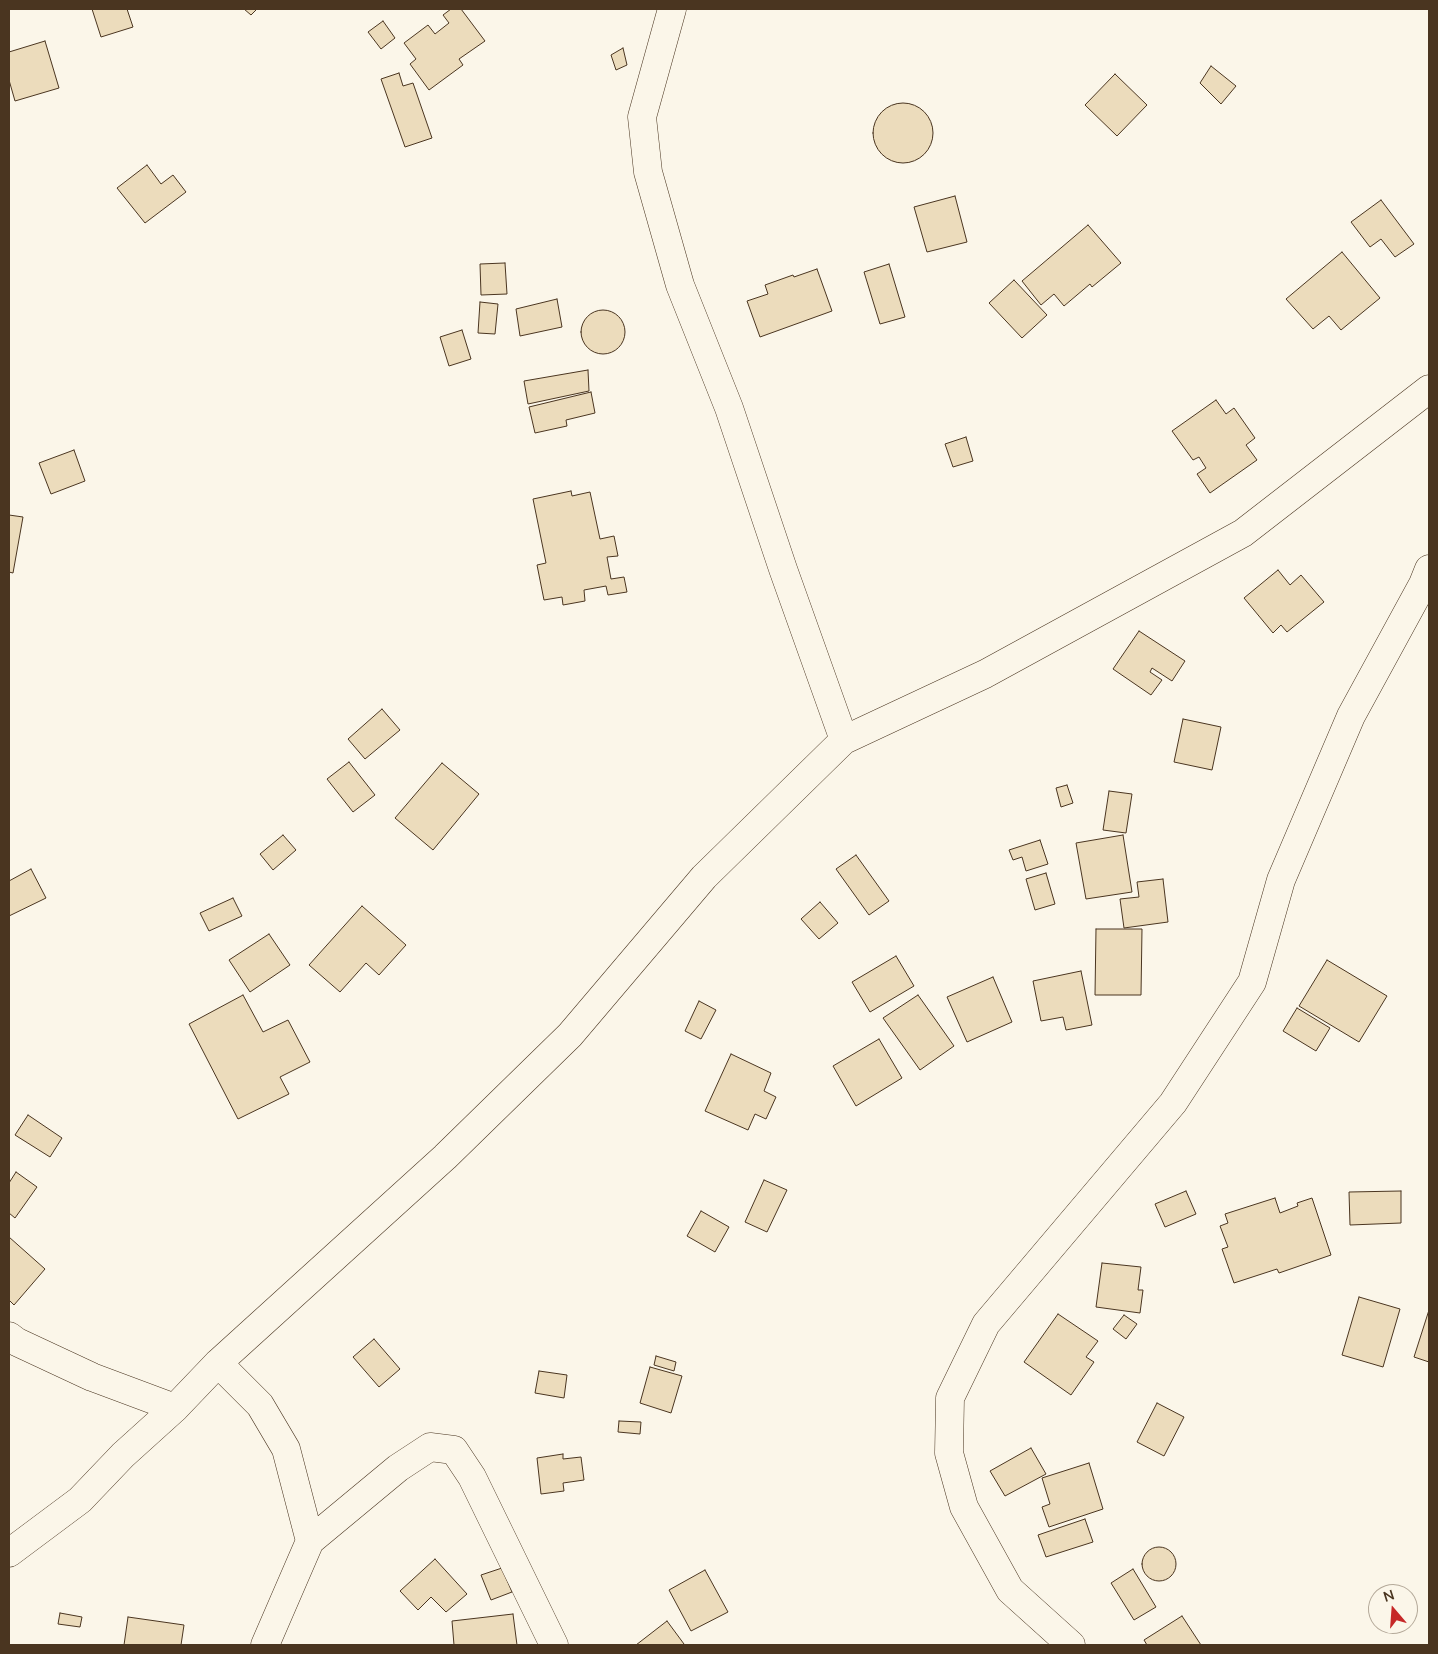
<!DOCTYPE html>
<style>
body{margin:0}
#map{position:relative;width:1438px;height:1654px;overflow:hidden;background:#fbf6e9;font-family:Mulish,sans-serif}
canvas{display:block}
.frame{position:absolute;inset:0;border:10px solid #4a3520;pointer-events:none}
.north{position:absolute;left:1368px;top:1584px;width:50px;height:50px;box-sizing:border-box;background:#fbf6e9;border:1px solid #b4a999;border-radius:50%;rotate:342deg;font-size:14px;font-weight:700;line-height:20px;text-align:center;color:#4a3520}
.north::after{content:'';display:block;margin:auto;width:18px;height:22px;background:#c62828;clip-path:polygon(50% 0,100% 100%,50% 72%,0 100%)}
</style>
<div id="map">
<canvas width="1438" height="1654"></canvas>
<div class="frame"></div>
<div class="north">N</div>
</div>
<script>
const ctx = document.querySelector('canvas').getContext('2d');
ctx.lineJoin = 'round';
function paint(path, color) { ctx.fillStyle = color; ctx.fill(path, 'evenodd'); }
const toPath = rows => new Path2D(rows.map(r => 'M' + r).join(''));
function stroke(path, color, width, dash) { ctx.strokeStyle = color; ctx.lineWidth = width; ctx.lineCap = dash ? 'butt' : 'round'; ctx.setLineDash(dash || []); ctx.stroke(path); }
const building = toPath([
 [92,9,127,9,133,27,101,37,92,9],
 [244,9,257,9,251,15,244,9],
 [451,9,461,9,485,41,459,59,463,65,429,90,410,64,416,59,404,43,428,25,435,34,449,23,443,15,451,9],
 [383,21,395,38,381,49,368,32,383,21],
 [45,41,59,88,15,101,9,80,9,52,45,41],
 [623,48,627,65,616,70,611,55,623,48],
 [1211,66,1236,86,1221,104,1200,83,1211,66],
 [399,73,403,86,413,83,432,138,405,147,381,79,399,73],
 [1115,74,1147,105,1117,136,1085,105,1115,74],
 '873 133a30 30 0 1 1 60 0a30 30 0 1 1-60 0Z',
 [147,165,161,184,173,175,186,192,145,223,117,188,147,165],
 [955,196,967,242,927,252,914,207,955,196],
 [1381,200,1414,244,1395,257,1381,239,1370,247,1351,222,1381,200],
 [1088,225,1121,263,1092,287,1090,284,1064,306,1054,294,1041,305,1022,281,1088,225],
 [1342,252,1380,298,1341,330,1329,316,1313,329,1286,299,1342,252],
 [505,263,507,294,481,295,480,264,505,263],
 [889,264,905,317,880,324,864,272,889,264],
 [817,269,832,311,760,337,747,301,768,294,765,285,793,275,794,277,817,269],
 [1014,280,1047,315,1022,338,989,303,1014,280],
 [557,299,562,327,520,336,516,309,557,299],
 [480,302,498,304,495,334,478,333,480,302],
 '581 332a22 22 0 1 1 44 0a22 22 0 1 1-44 0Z',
 [462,330,471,359,449,366,440,337,462,330],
 [588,370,589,391,528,404,524,381,588,370],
 [591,392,595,413,566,420,567,426,535,433,529,407,591,392],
 [1216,400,1226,414,1234,408,1255,438,1246,445,1257,460,1210,493,1197,474,1206,468,1199,457,1193,460,1172,431,1216,400],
 [966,437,973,461,953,467,945,444,966,437],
 [74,450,85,481,51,494,39,463,74,450],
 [571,491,572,496,590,492,600,539,614,536,618,556,607,557,611,579,624,577,627,592,608,595,606,586,584,590,585,601,563,605,562,597,544,600,537,565,546,563,533,499,571,491],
 [9,515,23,517,13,573,9,572,9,515],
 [1278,570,1290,585,1301,575,1324,602,1287,632,1281,625,1273,633,1244,598,1278,570],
 [1139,631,1185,661,1172,681,1152,668,1150,672,1162,680,1151,695,1113,669,1139,631],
 [382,709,400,730,365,759,348,739,382,709],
 [1183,719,1221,727,1212,770,1174,762,1183,719],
 [349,762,375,795,353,812,327,779,349,762],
 [442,763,479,794,433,850,395,818,442,763],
 [1067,785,1073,803,1061,807,1056,788,1067,785],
 [1109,791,1132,794,1126,833,1103,830,1109,791],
 [283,835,296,850,273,870,260,854,283,835],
 [1123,835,1132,892,1086,899,1076,843,1123,835],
 [1040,840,1048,864,1026,871,1022,857,1013,860,1009,850,1040,840],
 [856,855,889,901,869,915,836,869,856,855],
 [31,869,46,898,9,916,9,881,31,869],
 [1046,873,1055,904,1035,910,1026,879,1046,873],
 [1163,879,1168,922,1124,928,1120,899,1139,897,1137,882,1163,879],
 [233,898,242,916,209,931,200,913,233,898],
 [820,902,838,923,819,939,801,919,820,902],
 [362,906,406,945,379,975,366,963,340,992,309,965,362,906],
 [1096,929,1142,929,1141,995,1095,995,1096,929],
 [269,934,290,965,250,992,229,960,269,934],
 [896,956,914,986,870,1012,852,982,896,956],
 [1327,960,1387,996,1359,1042,1299,1006,1327,960],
 [1081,971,1092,1025,1066,1030,1063,1017,1041,1021,1033,981,1081,971],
 [993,977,1012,1022,967,1042,947,997,993,977],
 [243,995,263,1032,288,1020,310,1062,280,1077,289,1094,238,1119,189,1024,243,995],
 [918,995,954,1046,920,1070,883,1018,918,995],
 [699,1001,716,1010,701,1039,685,1031,699,1001],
 [1297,1008,1330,1028,1316,1051,1283,1031,1297,1008],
 [879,1039,902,1078,856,1106,833,1066,879,1039],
 [731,1054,771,1073,764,1091,776,1097,766,1119,755,1114,748,1130,705,1111,731,1054],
 [28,1115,62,1138,50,1157,15,1135,28,1115],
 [16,1172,37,1187,15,1218,9,1213,9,1183,16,1172],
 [764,1180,787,1190,767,1232,745,1222,764,1180],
 [1186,1191,1196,1214,1165,1227,1155,1204,1186,1191],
 [1401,1191,1401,1223,1350,1225,1349,1192,1401,1191],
 [1275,1198,1280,1213,1298,1206,1297,1203,1312,1198,1331,1255,1279,1273,1277,1269,1234,1283,1222,1249,1228,1247,1220,1226,1228,1223,1225,1214,1275,1198],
 [701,1211,729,1227,715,1252,687,1236,701,1211],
 [9,1237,45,1269,14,1305,9,1300,9,1237],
 [1102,1263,1141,1267,1138,1290,1143,1290,1140,1313,1096,1307,1102,1263],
 [1359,1297,1400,1309,1383,1367,1342,1355,1359,1297],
 [1429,1310,1429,1362,1414,1357,1429,1310],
 [1058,1314,1098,1341,1086,1357,1094,1362,1071,1395,1024,1362,1058,1314],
 [1124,1315,1137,1324,1126,1339,1113,1329,1124,1315],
 [374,1339,400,1369,379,1387,353,1357,374,1339],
 [656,1356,676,1362,674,1371,654,1365,656,1356],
 [650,1367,682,1376,671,1413,640,1403,650,1367],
 [539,1371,567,1375,564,1398,535,1393,539,1371],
 [1157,1403,1184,1417,1164,1456,1137,1442,1157,1403],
 [619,1421,641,1422,640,1434,618,1432,619,1421],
 [1031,1448,1046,1474,1005,1496,990,1471,1031,1448],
 [563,1454,563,1459,581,1457,584,1480,563,1483,564,1491,541,1494,537,1458,563,1454],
 [1089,1463,1103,1509,1049,1527,1042,1507,1050,1504,1042,1478,1089,1463],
 [1085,1519,1093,1542,1046,1557,1038,1535,1085,1519],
 '1142 1564a17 17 0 1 1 34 0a17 17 0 1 1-34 0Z',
 [435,1559,467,1594,446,1612,431,1597,418,1610,400,1591,435,1559],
 [502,1568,512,1592,491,1600,481,1575,502,1568],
 [1133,1569,1156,1607,1134,1620,1111,1583,1133,1569],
 [705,1570,728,1612,691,1631,669,1590,705,1570],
 [60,1613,82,1617,80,1627,58,1624,60,1613],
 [513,1614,517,1645,454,1645,452,1621,513,1614],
 [1182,1616,1201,1645,1147,1645,1144,1640,1182,1616],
 [128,1617,184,1625,181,1645,124,1645,128,1617],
 [667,1621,684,1644,682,1645,636,1645,667,1621]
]);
paint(building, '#ecdcbc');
stroke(building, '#4a3520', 1);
const minor = toPath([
 [672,9,642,117,648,172,680,285,729,408,783,569,844,740],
 [9,1336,17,1342,92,1377,175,1408],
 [218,1363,260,1405,286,1449,310,1541,265,1645],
 [310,1541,398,1468,430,1447,454,1450,472,1477,554,1645],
 [9,1553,80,1500,123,1455,175,1408,218,1363,445,1157,570,1035,704,877,844,740,985,674,1243,533,1429,389],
 [1071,1645,1010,1590,964,1507,949,1453,950,1398,986,1324,1173,1103,1252,982,1281,880,1351,716,1423,584,1429,569]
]);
stroke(minor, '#4a3520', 29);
stroke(minor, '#fbf6e9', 28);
</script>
